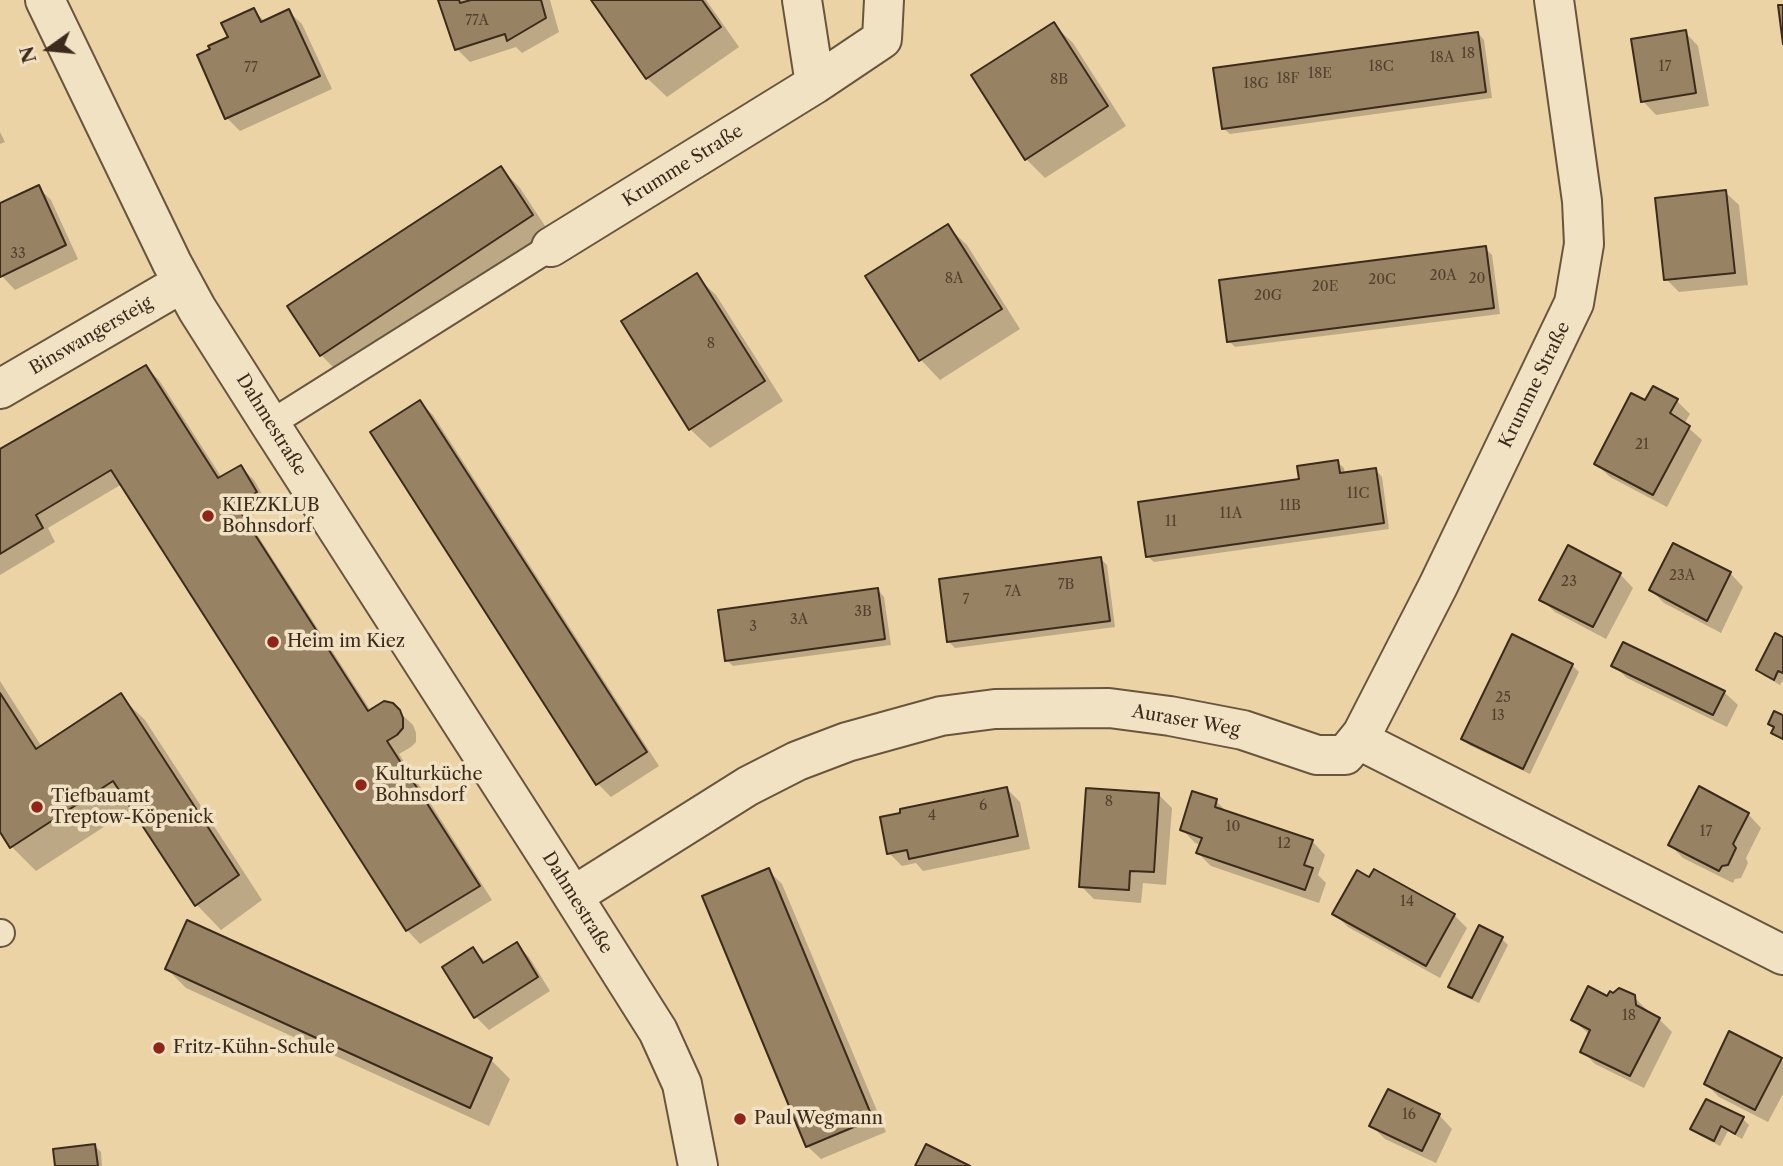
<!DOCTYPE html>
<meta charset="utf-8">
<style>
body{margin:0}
#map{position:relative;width:1783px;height:1166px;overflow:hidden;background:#ebd3a5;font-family:"Libre Caslon Text",serif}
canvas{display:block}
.north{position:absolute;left:14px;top:14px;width:70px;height:70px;-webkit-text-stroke:5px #f2e2c4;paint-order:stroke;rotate:255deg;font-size:19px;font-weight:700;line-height:28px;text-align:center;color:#3c2b1c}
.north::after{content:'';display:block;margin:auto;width:24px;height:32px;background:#3c2b1c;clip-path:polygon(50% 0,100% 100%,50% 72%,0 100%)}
</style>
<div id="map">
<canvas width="1783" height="1166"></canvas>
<div class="north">N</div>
</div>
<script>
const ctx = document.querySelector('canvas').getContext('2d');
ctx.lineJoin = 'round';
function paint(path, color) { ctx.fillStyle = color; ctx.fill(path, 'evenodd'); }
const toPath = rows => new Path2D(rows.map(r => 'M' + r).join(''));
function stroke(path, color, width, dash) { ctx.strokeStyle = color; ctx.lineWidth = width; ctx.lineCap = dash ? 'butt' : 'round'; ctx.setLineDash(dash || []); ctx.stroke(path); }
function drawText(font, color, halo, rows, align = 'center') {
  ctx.font = font + ' "Libre Caslon Text",serif'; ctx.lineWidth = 7; ctx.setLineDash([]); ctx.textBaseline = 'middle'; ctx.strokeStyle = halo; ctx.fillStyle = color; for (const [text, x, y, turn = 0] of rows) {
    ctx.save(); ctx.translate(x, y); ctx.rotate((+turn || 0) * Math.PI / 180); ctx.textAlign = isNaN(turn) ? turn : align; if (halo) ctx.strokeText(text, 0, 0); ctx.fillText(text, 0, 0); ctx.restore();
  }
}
paint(toPath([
 [440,0,468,0,469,2,477,0,550,0,559,32,522,53,516,47,470,62,457,49],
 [594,0,706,0,739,47,667,97,647,78],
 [254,10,265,22,288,11,302,24,332,89,240,131,227,118,230,38],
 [1053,24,1073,43,1126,126,1045,178,1026,159],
 [1685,32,1698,46,1709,106,1656,115,1643,101],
 [1478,33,1484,40,1492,98,1230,134,1223,128],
 [0,132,5,142,0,144],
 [501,168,520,188,551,235,340,374,321,355],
 [38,187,51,200,78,259,15,290,0,274,0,205],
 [1725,192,1739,205,1748,285,1679,292,1666,279],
 [947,226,967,245,1020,329,940,380,921,360,867,277],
 [1485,248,1492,255,1500,314,1235,347,1229,341],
 [696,276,716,295,783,401,710,448,690,429],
 [146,367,159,380,222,478,241,467,254,480,269,506,247,519,371,711,392,705,413,725,416,733,416,742,411,747,399,754,492,900,420,944,407,930,122,484,48,528,55,542,0,575,0,451],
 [1677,401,1690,414,1684,424,1702,440,1667,507,1610,477,1596,464,1646,402],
 [420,402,433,415,659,766,611,797,598,784],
 [1337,462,1344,468,1345,475,1376,470,1382,477,1389,529,1154,562,1147,556],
 [1101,559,1107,565,1115,627,955,648,949,642],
 [1730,573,1743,587,1721,633,1664,603,1651,590],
 [1620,574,1633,588,1606,639,1555,612,1541,599],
 [878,590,884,597,891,645,733,666,727,660],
 [1512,636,1572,665,1579,672,1530,774,1469,745,1463,739],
 [1783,639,1783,680,1780,685,1764,676,1758,670],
 [1613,665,1724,692,1738,705,1727,727,1627,678],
 [0,681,42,747,120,696,145,720,262,900,221,930,197,905,133,808,36,871,12,847,0,829],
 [1007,789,1020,802,1030,849,923,871,916,863,902,866,889,853],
 [1158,794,1172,808,1166,885,1143,883,1141,903,1094,899,1081,886],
 [1216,801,1229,814,1312,841,1325,855,1318,875,1326,883,1319,903,1211,866,1198,853,1201,845,1195,843,1182,829],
 [1748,814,1761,828,1746,858,1748,863,1741,878,1735,879,1733,883,1683,858,1670,845],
 [768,870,782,884,886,1132,821,1159,807,1146],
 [1335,914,1454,915,1467,928,1440,978,1348,927],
 [1502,939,1508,945,1479,1003,1457,993,1451,986],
 [516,944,529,957,550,991,489,1030,475,1016,473,949,487,963],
 [167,969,491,1060,510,1079,489,1126,186,988],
 [1634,997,1647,1010,1648,1013,1659,1019,1672,1032,1644,1088,1595,1064,1582,1051,1590,1035,1573,1020],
 [1781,1059,1783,1062,1783,1094,1768,1122,1719,1097,1706,1084],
 [1439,1115,1452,1129,1436,1163,1385,1139,1372,1126],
 [1743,1119,1749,1125,1742,1139,1728,1131,1720,1146,1699,1135,1693,1129],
 [94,1145,101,1152,102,1166,57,1166]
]), '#0003');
const building = toPath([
 [438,0,459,0,460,3,471,0,541,0,546,18,507,41,505,34,455,50,438,0],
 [591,0,702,0,721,27,646,79,591,0],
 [1778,5,1783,5,1783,44,1778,5],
 [254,8,261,22,289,9,320,76,225,119,197,55,210,49,208,46,228,37,221,23,254,8],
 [1054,22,1108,106,1025,160,971,75,1054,22],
 [1686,30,1696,93,1641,102,1631,39,1686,30],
 [1478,32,1486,92,1222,129,1213,68,1478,32],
 [501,166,533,215,320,356,287,306,501,166],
 [39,185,66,245,0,277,0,203,39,185],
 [1726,190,1735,273,1664,280,1655,198,1726,190],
 [948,224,1002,309,919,361,865,276,948,224],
 [1486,246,1494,308,1227,342,1219,280,1486,246],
 [697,273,765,381,689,430,621,321,697,273],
 [146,365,218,478,241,465,257,492,236,505,368,711,384,701,393,703,400,710,403,718,403,728,397,735,387,741,480,886,406,931,111,470,36,515,43,528,0,554,0,449,146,365],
 [1653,386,1678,399,1670,413,1690,426,1653,495,1594,464,1631,393,1645,400,1653,386],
 [420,400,647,752,596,785,370,432,420,400],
 [1338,460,1340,473,1376,468,1384,523,1146,557,1138,502,1299,479,1297,466,1338,460],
 [1673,543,1731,572,1707,621,1649,590,1673,543],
 [1568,545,1621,573,1593,627,1539,600,1568,545],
 [1101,557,1110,621,947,642,939,579,1101,557],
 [878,588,885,639,725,661,718,610,878,588],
 [1775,633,1783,637,1783,673,1778,671,1774,680,1756,670,1775,633],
 [1512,634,1573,664,1523,769,1461,739,1512,634],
 [1623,642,1725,691,1713,715,1611,666,1623,642],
 [0,693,36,749,121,693,239,875,195,906,113,781,10,848,0,832,0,693],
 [1774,711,1783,715,1783,739,1771,733,1774,727,1768,724,1774,711],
 [1699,786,1749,813,1733,844,1736,848,1728,865,1722,866,1719,871,1668,845,1699,786],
 [1007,787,1018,836,909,859,907,850,887,854,880,817,900,813,900,809,1007,787],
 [1086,788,1159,793,1154,872,1130,871,1129,890,1079,887,1086,788],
 [1192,791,1217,799,1215,807,1313,840,1304,865,1313,868,1305,890,1196,853,1202,838,1180,830,1192,791],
 [769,868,873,1119,806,1147,702,896,769,868],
 [1374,869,1455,914,1426,966,1332,914,1357,870,1369,877,1374,869],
 [187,920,492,1058,470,1108,165,969,187,920],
 [1479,925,1503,937,1472,998,1448,987,1479,925],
 [517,942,538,977,474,1018,442,967,473,947,483,963,517,942],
 [1588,986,1607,996,1610,991,1613,993,1619,988,1635,995,1636,1005,1660,1018,1630,1076,1580,1052,1590,1030,1571,1020,1588,986],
 [1729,1031,1782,1058,1755,1110,1704,1084,1729,1031],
 [1388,1089,1440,1114,1422,1151,1369,1126,1388,1089],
 [1706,1099,1744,1117,1735,1134,1721,1126,1714,1141,1690,1129,1706,1099],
 [95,1144,98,1166,55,1166,53,1149,95,1144],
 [926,1144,970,1166,915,1166,926,1144]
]);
paint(building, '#978263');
stroke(building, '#3c2b1c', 2);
const lane = toPath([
 [270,424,551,247],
 [0,933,1,933]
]);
const street = toPath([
 [45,0,172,263,197,309,270,424,557,871,658,1031,682,1084,698,1166],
 [802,0,815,84],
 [551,247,815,84,882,39,884,0],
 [0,389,182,283],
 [1359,740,1783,955],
 [573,896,748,786,797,761,847,742,941,716,995,709,1109,708,1170,716,1243,730,1317,755,1345,755,1362,734,1438,586,1574,303,1584,244,1582,201,1554,0]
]);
stroke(lane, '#68553e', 30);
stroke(street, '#68553e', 42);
stroke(lane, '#f2e2c4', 26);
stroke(street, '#f2e2c4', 38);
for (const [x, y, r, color] of [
 [208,516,7,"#8f2418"],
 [273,642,7,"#8f2418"],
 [361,785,7,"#8f2418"],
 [37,807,7,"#8f2418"],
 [159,1048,7,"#8f2418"],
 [740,1119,7,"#8f2418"]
]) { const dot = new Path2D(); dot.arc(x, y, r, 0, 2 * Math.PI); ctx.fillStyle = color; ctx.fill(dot); stroke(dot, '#f2e2c4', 2.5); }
drawText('14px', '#53412e', null, [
 ["77A",477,21],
 ["18",1468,54],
 ["18A",1442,58],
 ["18C",1381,67],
 ["17",1665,67],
 ["77",251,68],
 ["18E",1320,74],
 ["18F",1288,79],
 ["8B",1059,80],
 ["18G",1256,84],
 ["33",18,254],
 ["20A",1443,276],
 ["8A",954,279],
 ["20",1477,279],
 ["20C",1382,280],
 ["20E",1325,287],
 ["20G",1268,296],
 ["8",711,344],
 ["21",1642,445],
 ["11C",1358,494],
 ["11B",1290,506],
 ["11A",1231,514],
 ["11",1171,522],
 ["23A",1682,576],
 ["23",1569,582],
 ["7B",1066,585],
 ["7A",1013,592],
 ["7",966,600],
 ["3B",863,612],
 ["3A",799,620],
 ["3",753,627],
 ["25",1503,698],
 ["13",1498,716],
 ["8",1109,802],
 ["6",983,806],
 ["4",932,816],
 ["10",1233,827],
 ["17",1706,832],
 ["12",1284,844],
 ["14",1407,902],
 ["18",1629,1016],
 ["16",1409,1115]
]);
drawText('18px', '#3c2b1c', '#f2e2c4', [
 ["Krumme Straße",683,166,-32],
 ["Binswangersteig",91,336,-30],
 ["Krumme Straße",1535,385,-64],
 ["Dahmestraße",271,425,58],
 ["Auraser Weg",1186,721,10],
 ["Dahmestraße",577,903,58]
]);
drawText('18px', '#3c2b1c', '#f2e2c4', [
 ["KIEZKLUB",222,506],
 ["Bohnsdorf",222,527],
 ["Heim im Kiez",287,642],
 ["Kulturküche",375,775],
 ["Bohnsdorf",375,796],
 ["Tiefbauamt",51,797],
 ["Treptow-Köpenick",51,818],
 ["Fritz-Kühn-Schule",173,1048],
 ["Paul Wegmann",754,1119]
], 'left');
</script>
